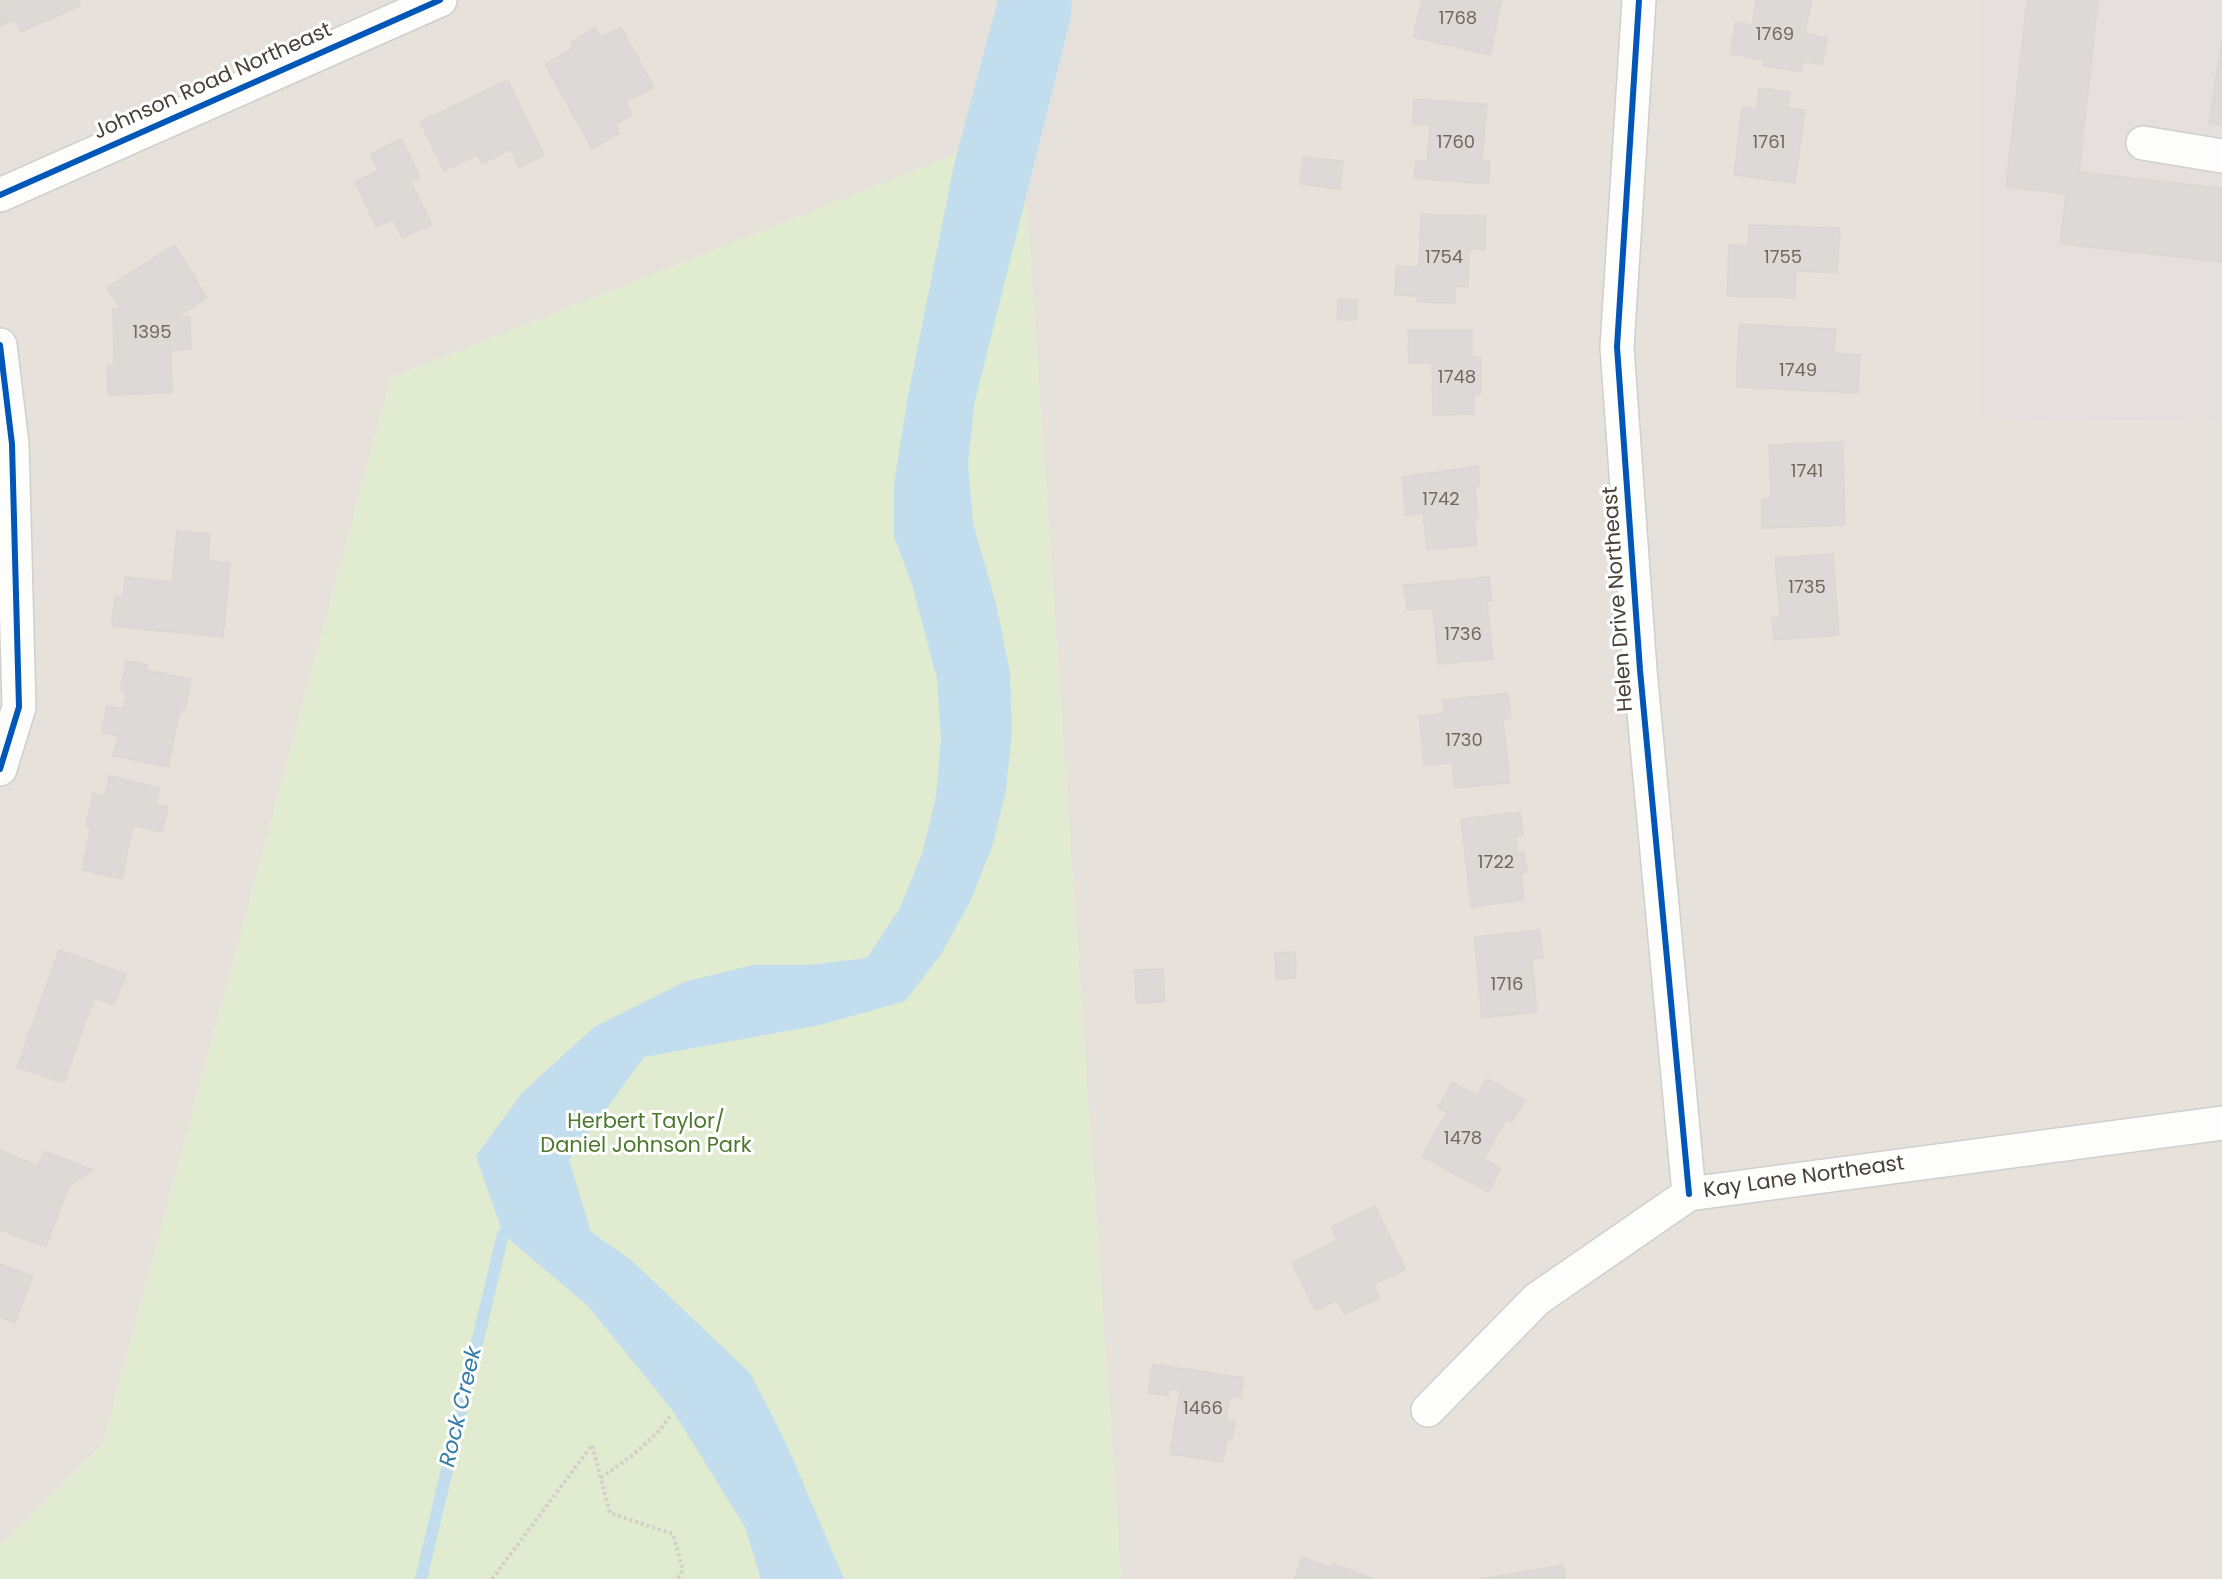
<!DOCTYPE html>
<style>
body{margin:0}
canvas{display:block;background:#f3f0ed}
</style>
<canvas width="2222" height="1579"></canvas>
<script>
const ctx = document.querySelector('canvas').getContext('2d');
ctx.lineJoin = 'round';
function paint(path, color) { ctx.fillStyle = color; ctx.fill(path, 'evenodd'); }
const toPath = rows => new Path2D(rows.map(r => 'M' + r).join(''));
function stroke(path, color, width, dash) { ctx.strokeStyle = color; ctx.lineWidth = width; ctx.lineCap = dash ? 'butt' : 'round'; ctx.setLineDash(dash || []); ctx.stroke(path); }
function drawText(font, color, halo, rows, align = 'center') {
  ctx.font = font + ' Poppins,sans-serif'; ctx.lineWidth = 6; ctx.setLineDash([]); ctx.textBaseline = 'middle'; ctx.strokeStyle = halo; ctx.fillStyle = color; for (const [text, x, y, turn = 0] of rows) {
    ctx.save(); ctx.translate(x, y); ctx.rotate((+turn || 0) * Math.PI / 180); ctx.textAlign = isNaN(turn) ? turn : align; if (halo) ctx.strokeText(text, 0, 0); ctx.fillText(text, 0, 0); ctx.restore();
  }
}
paint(toPath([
 [0,0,1981,0,1981,419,2222,423,2222,1579,1121,1579,1021,129,391,378,103,1444,0,1545]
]), '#e6e2db');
paint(toPath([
 [1981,0,2222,0,2222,423,1981,419]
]), '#e5e0dd');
paint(toPath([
 [1021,128,1121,1579,0,1579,0,1545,103,1444,391,378]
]), '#e1ebcf');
paint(toPath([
 [998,0,1072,0,1071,17,974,405,968,464,973,523,996,604,1010,672,1012,731,1006,790,992,847,970,902,941,954,905,1001,820,1025,644,1057,569,1160,591,1232,631,1260,750,1373,786,1443,844,1579,761,1579,745,1527,673,1411,588,1306,503,1234,476,1156,522,1093,594,1027,684,982,753,965,808,965,867,958,900,908,922,854,936,797,941,738,937,679,912,584,894,537,894,485,907,401,954,165]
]), '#c1ddee');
stroke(toPath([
 [421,1579,503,1234]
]), '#c1ddee', 12);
const building = toPath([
 [0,0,78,0,80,6,20,32,15,20,0,26,0,0],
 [1422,0,1502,0,1490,55,1413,37,1422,0],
 [1756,0,1812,0,1805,33,1827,38,1822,65,1803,61,1801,72,1763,65,1764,60,1730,54,1736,22,1752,25,1756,0],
 [2027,0,2098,0,2079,172,2222,188,2222,262,2060,244,2066,194,2006,187,2027,0],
 [621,27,654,87,625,102,632,115,615,124,620,133,592,149,545,64,574,48,571,42,595,28,601,38,621,27],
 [2222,40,2222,125,2209,123,2222,40],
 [508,80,544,155,519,168,511,149,482,164,477,155,444,171,420,122,508,80],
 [1759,88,1790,92,1788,108,1805,110,1795,183,1734,175,1742,107,1757,109,1759,88],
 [1414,99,1487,104,1482,161,1490,161,1488,184,1414,178,1416,160,1427,162,1430,125,1412,124,1414,99],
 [402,139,420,177,411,182,432,224,402,238,393,219,376,227,355,182,378,171,370,154,402,139],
 [1303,157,1343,161,1340,189,1300,184,1303,157],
 [1421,214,1486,216,1485,250,1469,249,1468,287,1455,286,1455,303,1417,302,1418,296,1395,295,1396,266,1419,267,1421,214],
 [1749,225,1840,228,1837,273,1796,271,1795,298,1727,296,1729,245,1748,246,1749,225],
 [175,245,207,298,177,317,190,316,191,349,171,350,172,393,108,395,107,365,114,365,113,309,121,309,106,288,175,245],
 [1338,299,1357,300,1357,320,1337,320,1338,299],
 [1739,324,1836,329,1834,353,1860,355,1858,393,1736,387,1739,324],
 [1408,330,1472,330,1472,357,1481,357,1481,394,1474,394,1474,414,1433,415,1432,363,1409,363,1408,330],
 [1843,442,1845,525,1762,528,1762,499,1771,499,1769,445,1843,442],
 [1478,466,1480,486,1475,486,1478,518,1474,519,1477,545,1427,550,1423,513,1406,515,1402,477,1478,466],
 [177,531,210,534,208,561,230,563,223,637,112,626,115,596,123,596,125,577,172,582,177,531],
 [1833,554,1839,635,1774,640,1772,618,1780,617,1775,558,1833,554],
 [1489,577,1492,601,1487,601,1493,659,1438,664,1433,608,1407,610,1404,585,1489,577],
 [126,661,147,664,146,670,191,679,185,710,180,709,168,767,113,756,118,736,102,733,107,706,123,709,126,692,120,691,126,661],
 [1508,693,1511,718,1503,719,1510,783,1455,788,1452,763,1424,765,1419,716,1445,713,1443,700,1508,693],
 [109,776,160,788,156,804,168,807,162,832,133,825,122,879,82,870,91,828,86,826,93,793,105,796,109,776],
 [1520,812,1523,835,1516,836,1518,853,1524,852,1527,872,1521,873,1524,900,1471,907,1461,819,1520,812],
 [1540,930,1543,958,1532,959,1537,1012,1482,1018,1474,937,1540,930],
 [59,950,126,974,114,1005,94,998,64,1083,17,1067,59,950],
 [1295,952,1296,978,1276,979,1275,953,1295,952],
 [1163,969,1165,1002,1136,1003,1135,970,1163,969],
 [1487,1079,1525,1100,1512,1122,1506,1119,1484,1159,1501,1169,1488,1192,1422,1156,1447,1112,1438,1107,1452,1082,1477,1096,1487,1079],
 [0,1150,38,1166,44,1151,93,1170,69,1186,46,1247,0,1230,0,1150],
 [1375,1206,1406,1269,1373,1285,1379,1298,1344,1314,1337,1300,1315,1310,1292,1263,1338,1240,1331,1227,1375,1206],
 [0,1264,33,1276,15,1323,0,1317,0,1264],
 [1153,1364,1244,1378,1240,1398,1230,1396,1226,1420,1235,1422,1232,1439,1227,1438,1223,1462,1170,1454,1180,1390,1169,1389,1168,1396,1148,1393,1153,1364],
 [1302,1557,1332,1568,1334,1564,1374,1579,1294,1579,1302,1557],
 [1563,1565,1566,1579,1480,1579,1563,1565]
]);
paint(building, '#dcd9d6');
stroke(building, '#dbd7d3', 1.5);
const minor = toPath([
 [1639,0,1617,347,1640,670,1689,1194],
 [2143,143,2222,156],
 [0,195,440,0],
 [0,345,12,444,19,707,0,769],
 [1428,1410,1537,1299,1689,1194,2222,1123]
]);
stroke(minor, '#d1cecb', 36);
stroke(toPath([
 [601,1478,633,1455,660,1430,671,1415],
 [492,1579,592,1445,610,1513,673,1534,683,1570,677,1579]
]), '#d3d0cb', 4, [3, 3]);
stroke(minor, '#fdfdfc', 33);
stroke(toPath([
 [1639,0,1617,347,1640,670,1689,1194],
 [0,195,440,0],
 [0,345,12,444,19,707,0,769]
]), '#0057b8', 6);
drawText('18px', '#6e6861', null, [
 ["1768",1458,19],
 ["1769",1775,35],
 ["1760",1456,143],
 ["1761",1769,143],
 ["1754",1444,258],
 ["1755",1783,258],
 ["1395",152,333],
 ["1749",1798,371],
 ["1748",1457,378],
 ["1741",1807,472],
 ["1742",1441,500],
 ["1735",1807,588],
 ["1736",1463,635],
 ["1730",1464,741],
 ["1722",1496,863],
 ["1716",1507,985],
 ["1478",1463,1139],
 ["1466",1203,1409]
]);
drawText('21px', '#494239', '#fff', [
 ["Johnson Road Northeast",213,82,-24],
 ["Helen Drive Northeast",1619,599,-94],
 ["Kay Lane Northeast",1804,1178,-8]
]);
drawText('21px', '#4d792e', '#fff', [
 ["Herbert Taylor/",646,1123],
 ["Daniel Johnson Park",646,1147]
]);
drawText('italic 22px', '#347ca9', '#fff', [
 ["Rock Creek",462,1407,-77]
]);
</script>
